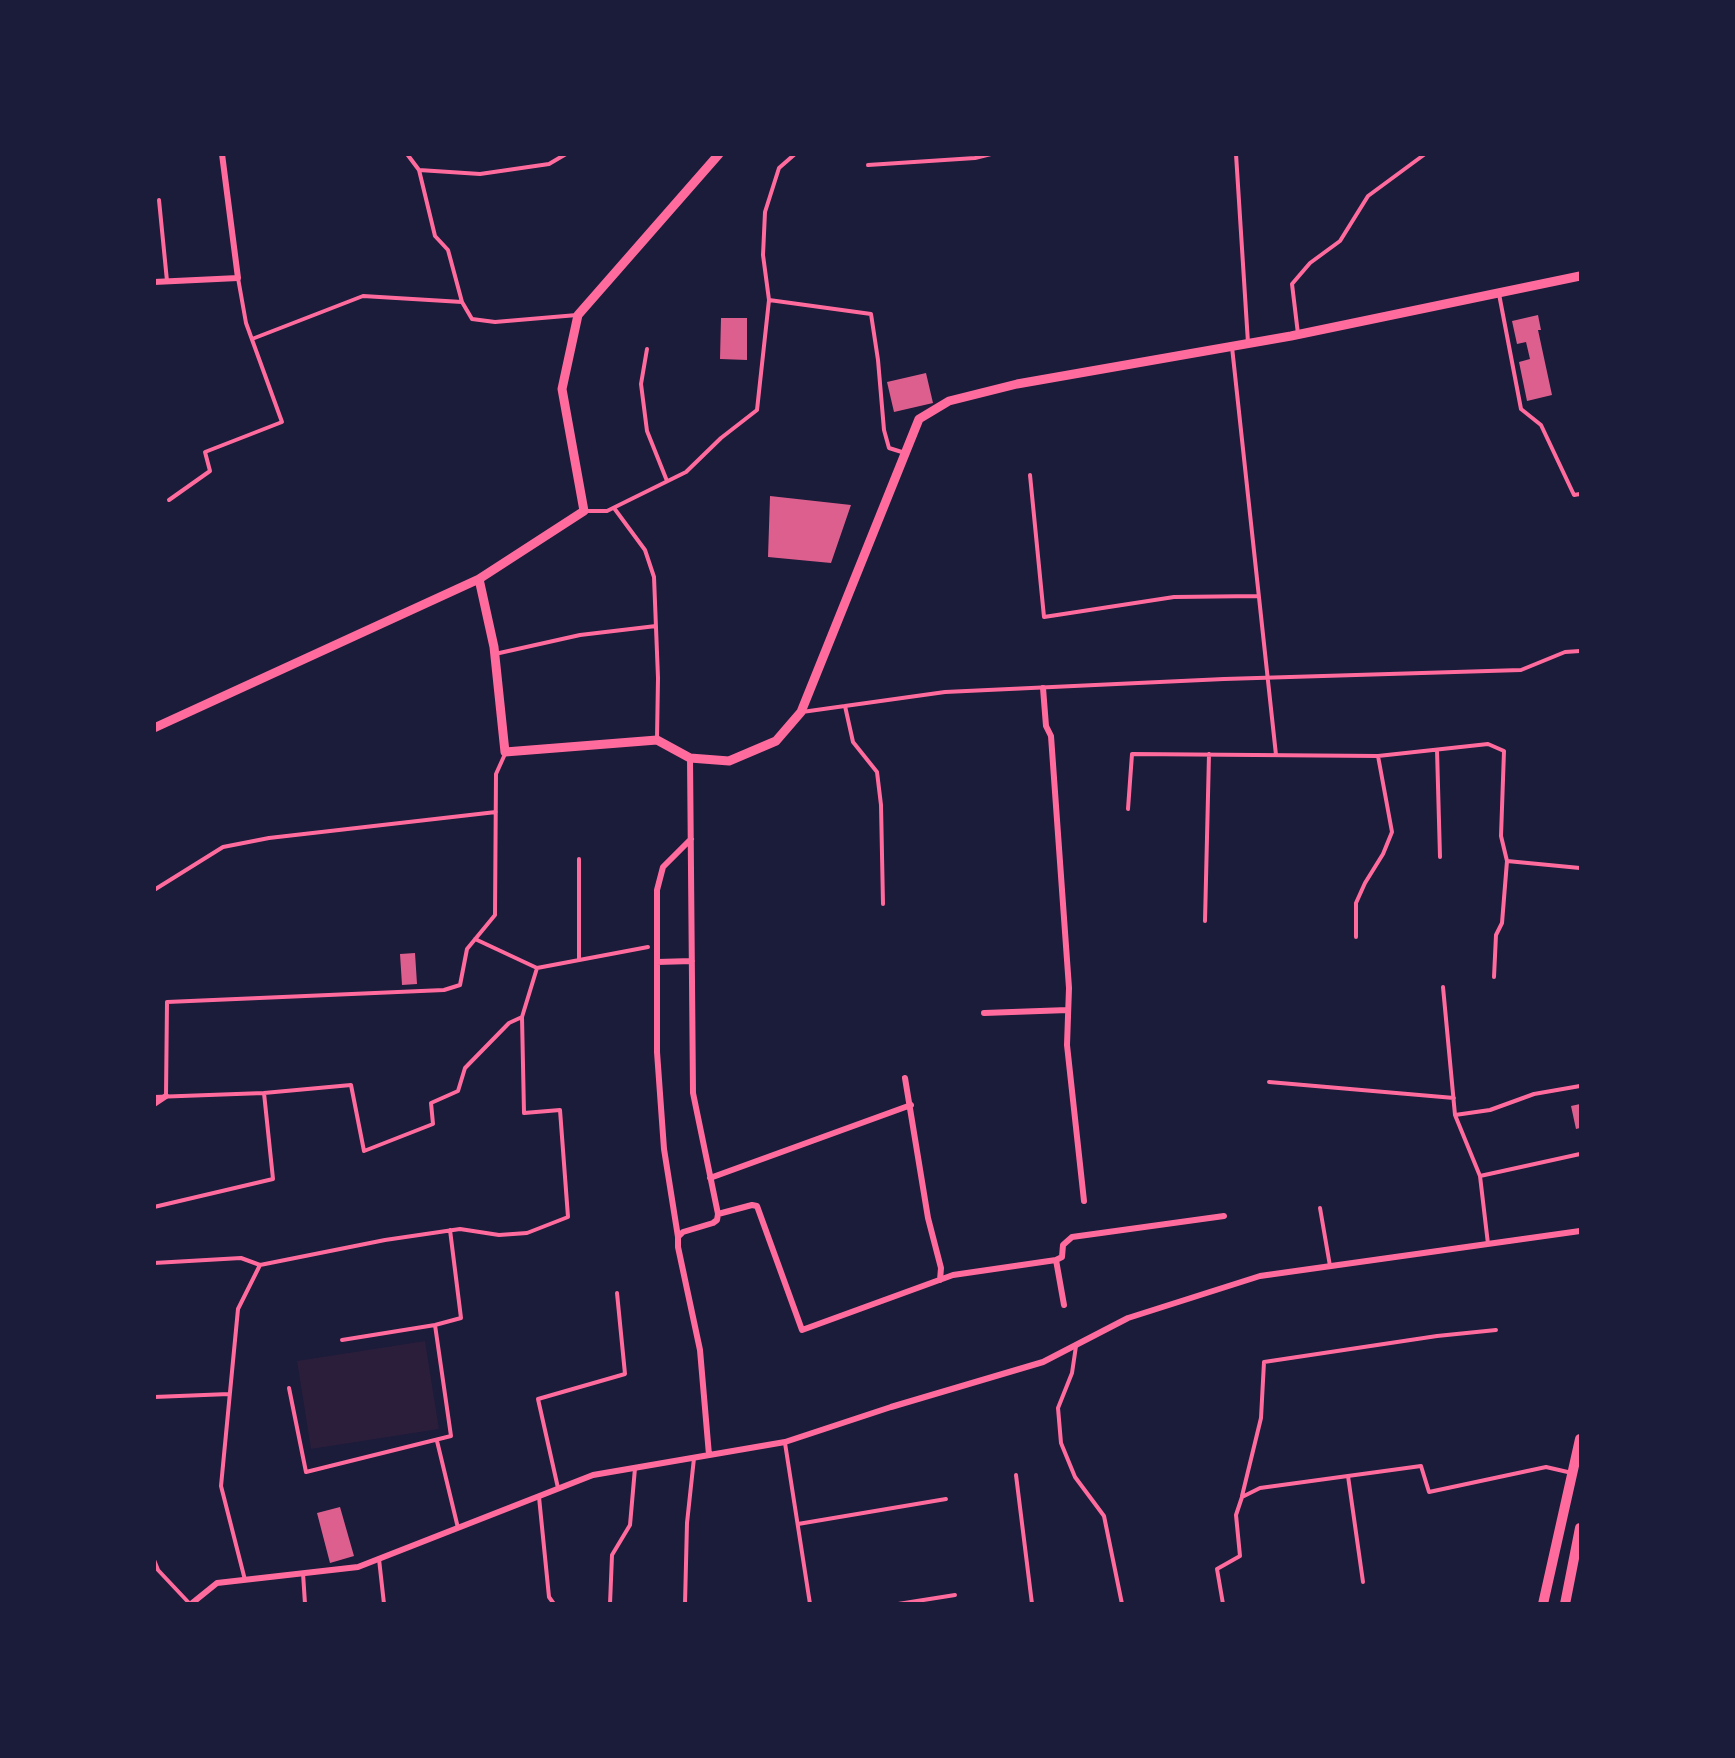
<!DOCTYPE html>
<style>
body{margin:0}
#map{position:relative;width:1735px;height:1758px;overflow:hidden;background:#1b1b3a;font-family:"Varela Round",sans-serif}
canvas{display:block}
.frame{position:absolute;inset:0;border:156px solid #1b1b3a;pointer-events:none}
</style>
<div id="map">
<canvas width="1735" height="1758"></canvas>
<div class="frame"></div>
</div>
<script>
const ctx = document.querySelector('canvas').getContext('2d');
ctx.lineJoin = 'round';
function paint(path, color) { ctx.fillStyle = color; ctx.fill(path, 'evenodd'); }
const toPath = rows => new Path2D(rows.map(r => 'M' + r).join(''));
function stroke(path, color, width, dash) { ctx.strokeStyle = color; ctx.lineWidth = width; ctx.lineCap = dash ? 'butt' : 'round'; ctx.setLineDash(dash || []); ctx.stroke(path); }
paint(toPath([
 [425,1341,439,1429,311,1449,297,1361]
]), '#2a1e3b');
paint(toPath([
 [1538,315,1541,330,1538,330,1552,395,1527,401,1519,362,1530,359,1526,342,1517,344,1512,321],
 [721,318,747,318,747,360,720,359],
 [926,373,933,403,894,412,887,382],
 [770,496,851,505,831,563,768,557],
 [415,953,417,984,402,985,400,954],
 [1580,1104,1580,1128,1576,1129,1571,1106],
 [340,1507,354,1556,330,1563,317,1513]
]), '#dd5f8e');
stroke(toPath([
 [407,154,419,170,435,236,448,250,462,302,472,319,495,322,577,315],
 [1236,154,1248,343],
 [868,165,975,158,991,154],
 [419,170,480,174,549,164,566,154],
 [159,200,167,281],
 [1499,294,1521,409,1541,425,1574,495,1580,494],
 [769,300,763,255,765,212,779,168,795,154],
 [1298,334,1292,284,1310,263,1340,241,1368,196,1425,154],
 [252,339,363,296,462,302],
 [1232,347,1276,755],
 [647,349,641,384,647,431,667,481],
 [1030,475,1044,617,1174,597,1258,596],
 [169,500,210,471,205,452,282,422,246,323,238,278],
 [614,508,645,550,654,577,658,678,657,738],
 [585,511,607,511,686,472,721,438,757,410,769,300,871,314,878,360,884,430,889,448,905,453],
 [495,654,580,635,656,626],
 [845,706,853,742,877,772,881,805,883,904],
 [802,712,945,692,1224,679,1521,670,1565,652,1580,651],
 [1437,750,1440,857],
 [1128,809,1132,754,1378,756,1488,744,1504,751,1501,836,1507,861,1502,923,1496,935,1494,977],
 [579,859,579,960],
 [1507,861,1580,868],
 [154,890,223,847,269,838,496,812],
 [1205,921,1209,754],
 [1356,937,1356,903,1365,883,1383,854,1392,832,1378,756],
 [475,939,537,968,648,947],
 [1443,987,1455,1115,1480,1176,1488,1244],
 [1269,1082,1454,1098],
 [166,1096,167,1002,444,990,460,985,467,949,495,915,496,774,505,754],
 [154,1097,264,1093,351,1085,364,1151,433,1124,431,1103,458,1091,465,1068,509,1023,522,1017],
 [1455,1115,1490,1110,1534,1094,1580,1086],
 [1480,1176,1580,1154],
 [154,1207,273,1179,264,1093],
 [1320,1208,1330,1266],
 [154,1263,241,1258,260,1265,385,1240,460,1229,499,1235,527,1233,568,1217,560,1110,524,1113,522,1017,537,968],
 [342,1340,435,1325,461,1318,450,1230],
 [1076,1346,1072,1373,1058,1408,1061,1443,1075,1477,1104,1516,1122,1604],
 [289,1388,306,1472,451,1436,435,1325],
 [154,1397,229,1394],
 [437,1441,458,1528],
 [785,1443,810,1604],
 [1016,1475,1032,1604],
 [1348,1476,1363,1582],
 [558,1488,538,1399,625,1374,617,1293],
 [1242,1496,1261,1418,1264,1362,1437,1336,1496,1330],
 [539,1497,549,1597,554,1604],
 [798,1524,946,1499],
 [379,1559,384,1604],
 [154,1560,158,1570,190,1604],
 [303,1573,305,1604],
 [245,1580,221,1486,238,1309,260,1265],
 [610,1604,612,1555,630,1525,635,1468],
 [685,1604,687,1523,694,1458],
 [898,1604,955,1595],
 [1223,1604,1217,1569,1240,1556,1236,1515,1242,1497,1260,1488,1421,1466,1429,1492,1546,1467,1572,1473]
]), '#ff6b9d', 4);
stroke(toPath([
 [154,282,238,278,222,154],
 [1043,688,1046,726,1051,736,1069,988,1067,1045,1084,1201],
 [690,758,693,1093,718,1214,717,1220,713,1223,683,1232,678,1237,678,1247,700,1350,709,1455],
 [657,962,692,961],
 [984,1013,1068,1010],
 [905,1078,928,1218,941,1268,940,1280],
 [154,1104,166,1096],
 [710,1178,911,1105],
 [718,1214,752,1205,757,1206,802,1330,953,1275,1056,1260],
 [678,1237,664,1149,657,1052,657,890,663,867,691,839],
 [1064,1305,1056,1260,1062,1257,1063,1245,1072,1237,1224,1216],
 [191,1604,217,1583,358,1567,593,1475,785,1442,891,1407,1043,1362,1128,1318,1260,1276,1580,1231]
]), '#ff6b9d', 6);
stroke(toPath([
 [479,579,494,647,505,752,657,740,690,758,729,761,776,741,801,712,919,419,949,401,1017,384,1291,336,1580,276],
 [154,728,479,579,584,511,562,389,578,315,719,154]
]), '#ff6b9d', 9);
stroke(toPath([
 [1543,1604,1580,1439],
 [1565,1604,1580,1528]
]), '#ff6b9d', 10);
</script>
